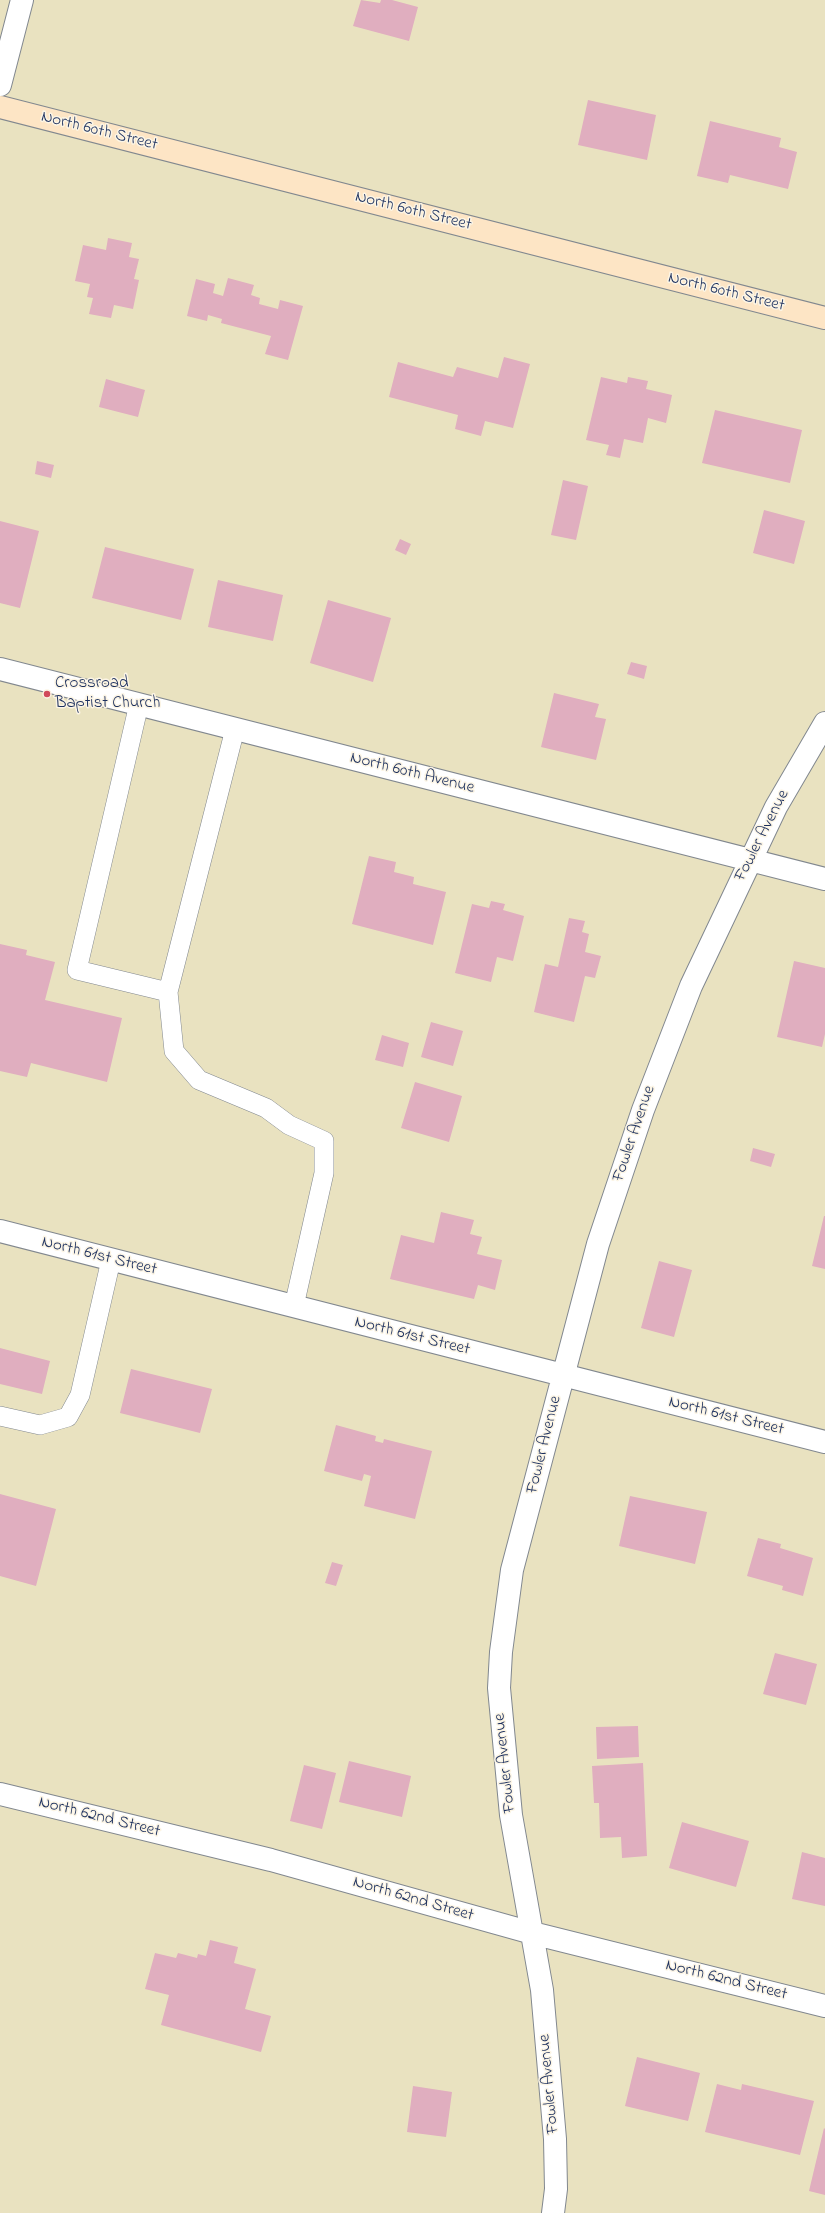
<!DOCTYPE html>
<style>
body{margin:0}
canvas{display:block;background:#e9e2c0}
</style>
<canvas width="825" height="2213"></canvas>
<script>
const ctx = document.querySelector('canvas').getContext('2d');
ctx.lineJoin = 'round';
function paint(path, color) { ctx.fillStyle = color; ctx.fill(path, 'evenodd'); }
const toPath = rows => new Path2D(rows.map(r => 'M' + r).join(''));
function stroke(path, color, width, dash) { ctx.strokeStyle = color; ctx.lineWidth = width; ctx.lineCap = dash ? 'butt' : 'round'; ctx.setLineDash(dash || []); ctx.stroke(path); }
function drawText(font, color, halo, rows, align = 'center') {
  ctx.font = font + ' "Indie Flower",sans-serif'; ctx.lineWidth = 3; ctx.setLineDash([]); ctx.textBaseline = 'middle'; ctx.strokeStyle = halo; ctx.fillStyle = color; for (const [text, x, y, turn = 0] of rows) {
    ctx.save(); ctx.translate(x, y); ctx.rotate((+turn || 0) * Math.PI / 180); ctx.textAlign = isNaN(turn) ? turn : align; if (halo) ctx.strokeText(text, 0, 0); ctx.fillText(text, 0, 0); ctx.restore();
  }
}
paint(toPath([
 [361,0,380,3,381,0,392,0,418,7,409,41,353,26],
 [588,100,656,115,647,160,578,145],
 [710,121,781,138,779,147,797,152,788,189,730,175,728,183,697,176],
 [108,238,132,243,129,257,139,259,134,279,139,280,133,309,114,305,111,318,89,314,93,298,87,297,90,284,75,281,83,245,106,250],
 [228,278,254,285,251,295,260,298,259,304,278,309,280,300,303,306,288,360,265,354,271,336,221,323,222,319,208,315,207,321,187,316,196,279,215,284,213,293,223,296],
 [504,357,530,364,513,428,485,421,481,436,455,429,458,415,389,397,398,362,453,377,457,367,498,378],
 [601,377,627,383,628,377,648,381,646,389,672,395,666,423,648,418,643,443,624,439,620,458,606,455,609,445,586,440],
 [106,379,145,390,138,417,99,407],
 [715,410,802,430,790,483,702,463],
 [37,461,54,465,51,478,35,474],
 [563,480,588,486,576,540,551,535],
 [764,510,805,521,794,564,753,553],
 [0,521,39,531,20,608,0,603],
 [400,539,411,544,406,555,395,550],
 [105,547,194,569,181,620,92,598],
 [218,580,283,595,273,641,208,627],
 [328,600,391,618,373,682,310,663],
 [631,662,647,666,644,679,627,674],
 [554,693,599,704,595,717,606,719,596,760,541,747],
 [369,856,396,862,394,872,414,877,413,884,446,892,433,945,352,924],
 [491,901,505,904,503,910,524,916,513,961,497,957,491,982,455,973,472,904,489,908],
 [569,918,585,921,582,932,589,934,585,952,601,956,595,978,585,976,574,1022,534,1012,545,964,558,967],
 [0,944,27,950,26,955,55,962,45,1000,122,1018,107,1082,31,1063,27,1077,0,1071],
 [794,961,825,968,825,1034,822,1047,777,1037],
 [431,1022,463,1031,453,1066,421,1057],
 [382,1035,409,1043,403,1067,375,1060],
 [415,1082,462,1096,449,1142,401,1128],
 [753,1148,775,1154,771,1167,750,1161],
 [441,1212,474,1220,470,1234,482,1237,477,1254,502,1260,495,1290,478,1285,474,1299,390,1279,401,1235,434,1243],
 [824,1216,825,1216,825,1269,812,1266],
 [659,1261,692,1270,674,1337,641,1328],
 [0,1348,50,1361,42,1394,0,1384],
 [131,1369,212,1389,200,1433,120,1413],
 [336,1425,376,1436,375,1441,383,1443,384,1439,432,1451,415,1519,364,1506,371,1476,364,1474,362,1481,324,1471],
 [0,1494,56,1509,36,1586,0,1576],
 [630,1496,707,1512,695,1564,619,1546],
 [758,1538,781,1544,780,1548,813,1558,803,1596,782,1590,783,1586,747,1576],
 [332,1562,343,1565,336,1586,325,1583],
 [775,1653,817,1664,806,1705,763,1694],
 [638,1726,639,1757,597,1759,596,1727],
 [349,1761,411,1776,402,1817,339,1802],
 [643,1763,647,1856,622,1858,621,1837,600,1838,599,1803,594,1803,592,1766],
 [304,1765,336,1773,322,1829,290,1821],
 [682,1822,749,1841,736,1887,669,1868],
 [802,1852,825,1858,825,1906,792,1899],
 [210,1940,238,1947,234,1963,256,1969,245,2009,271,2016,261,2052,161,2025,169,1995,145,1989,155,1953,176,1958,178,1953,197,1958,198,1954,206,1956],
 [637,2057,700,2073,688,2121,625,2106],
 [717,2084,741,2090,742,2084,814,2101,800,2155,705,2132],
 [413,2086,452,2092,446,2137,407,2132],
 [824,2128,825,2129,825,2195,809,2191]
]), '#e0aebf');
const lane = toPath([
 [139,704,77,970,168,992,174,1051,199,1080,266,1108,289,1125,324,1141,324,1173,294,1306],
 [168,992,235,729],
 [0,1416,40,1425,68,1417,80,1395,111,1260]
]);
const street = toPath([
 [0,85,22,0],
 [0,669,825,879],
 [0,1231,825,1442],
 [0,1794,271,1860,532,1933,825,2006],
 [553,2213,556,2189,555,2139,542,1990,511,1815,499,1688,501,1652,512,1570,598,1244,643,1110,691,986,776,807,825,723]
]);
const secondary = toPath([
 [0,107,825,318]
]);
stroke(lane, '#82888f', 20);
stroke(street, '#82888f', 24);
stroke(secondary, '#82888f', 24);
stroke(lane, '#fff', 19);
stroke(street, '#fff', 22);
stroke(secondary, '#fde5c5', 22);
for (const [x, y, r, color] of [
 [47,694,4,"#d1495b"]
]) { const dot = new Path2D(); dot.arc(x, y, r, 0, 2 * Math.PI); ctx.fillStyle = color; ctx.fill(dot); stroke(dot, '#fcf5e5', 1.5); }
drawText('17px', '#1b2f5e', '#fcf5e5', [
 ["North 60th Street",99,132,14],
 ["North 60th Street",413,212,14],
 ["North 60th Street",726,293,14],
 ["North 60th Avenue",412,774,14],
 ["Fowler Avenue",763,836,-63],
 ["Fowler Avenue",635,1134,-71],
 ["North 61st Street",99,1257,14],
 ["North 61st Street",412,1337,14],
 ["North 61st Street",726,1417,14],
 ["Fowler Avenue",545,1445,-76],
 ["Fowler Avenue",506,1763,-96],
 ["North 62nd Street",99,1818,14],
 ["North 62nd Street",413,1900,16],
 ["North 62nd Street",726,1981,14],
 ["Fowler Avenue",550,2084,-95]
]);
drawText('17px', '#1b2f5e', '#fcf5e5', [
 ["Crossroad",55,684],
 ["Baptist Church",55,704]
], 'left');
</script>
